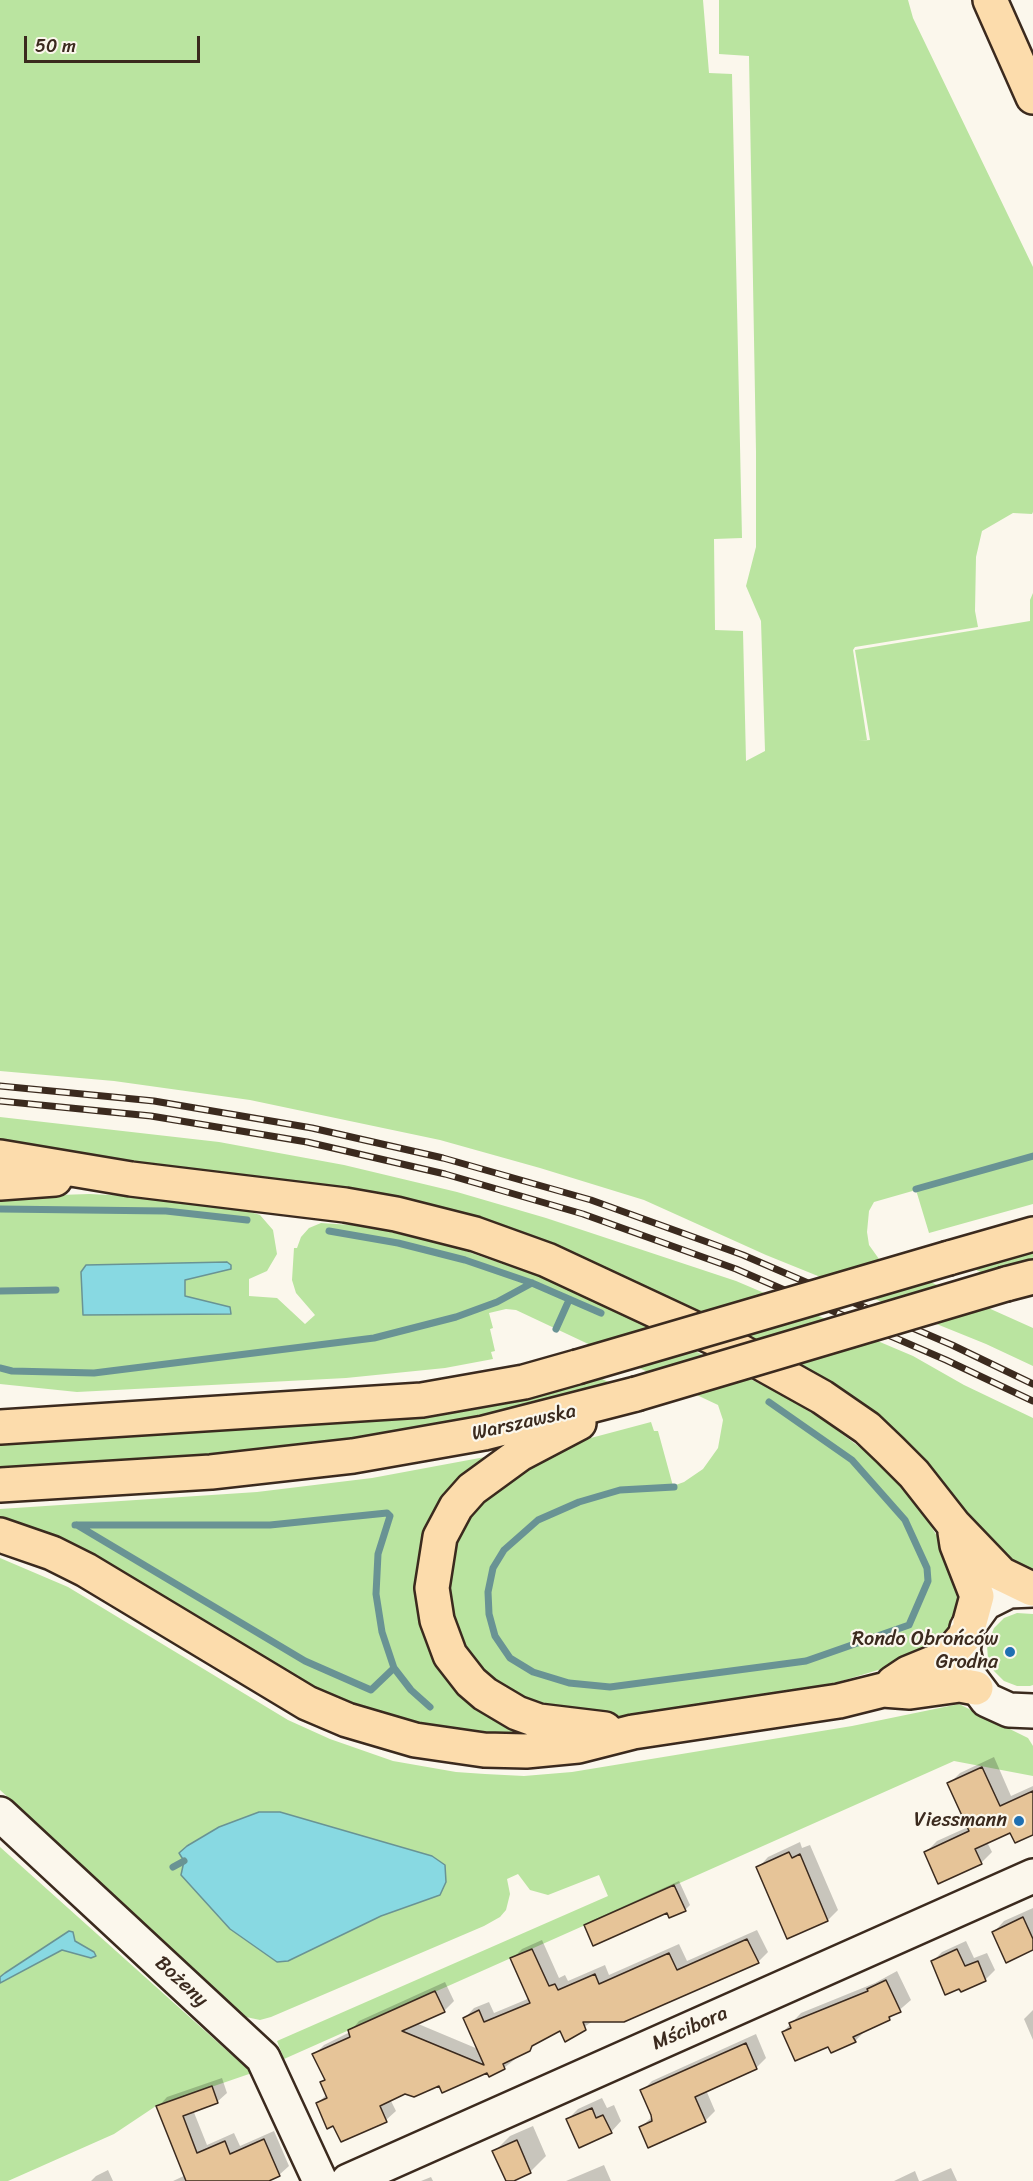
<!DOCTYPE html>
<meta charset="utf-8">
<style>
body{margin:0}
#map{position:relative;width:1033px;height:2181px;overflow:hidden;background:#fbf7ec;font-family:Sriracha,sans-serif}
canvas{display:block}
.scale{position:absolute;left:24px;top:36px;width:176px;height:27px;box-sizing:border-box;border:3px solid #3b2a1e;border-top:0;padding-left:8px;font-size:18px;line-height:21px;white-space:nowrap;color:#3b2a1e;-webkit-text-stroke:4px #fbf7ec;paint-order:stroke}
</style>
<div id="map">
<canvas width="1033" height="2181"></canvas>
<div class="scale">50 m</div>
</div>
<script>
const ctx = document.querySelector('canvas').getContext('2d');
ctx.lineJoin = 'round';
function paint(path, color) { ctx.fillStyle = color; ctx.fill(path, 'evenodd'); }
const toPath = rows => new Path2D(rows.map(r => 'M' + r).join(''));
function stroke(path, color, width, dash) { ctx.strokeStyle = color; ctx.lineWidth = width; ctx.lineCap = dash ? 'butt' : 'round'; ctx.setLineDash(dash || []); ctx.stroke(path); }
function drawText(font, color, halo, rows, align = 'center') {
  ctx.font = font + ' Sriracha,sans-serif'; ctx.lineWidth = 4.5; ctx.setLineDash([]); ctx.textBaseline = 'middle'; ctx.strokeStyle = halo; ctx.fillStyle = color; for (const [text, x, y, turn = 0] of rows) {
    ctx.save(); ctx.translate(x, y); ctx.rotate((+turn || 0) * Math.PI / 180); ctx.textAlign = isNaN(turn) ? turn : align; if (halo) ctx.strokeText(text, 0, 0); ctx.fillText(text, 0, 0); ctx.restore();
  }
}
paint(toPath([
 [0,0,703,0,709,73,732,74,742,538,714,539,715,630,743,631,746,761,765,751,761,621,746,586,756,547,756,452,749,56,719,54,719,0,908,0,913,18,1033,267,1033,512,1032,514,1013,513,982,531,976,557,975,611,978,627,855,647,853,650,867,740,858,741,870,740,855,650,1030,621,1030,600,1033,593,1033,1204,929,1233,916,1190,874,1202,869,1211,867,1232,869,1245,879,1259,1033,1328,1033,1366,986,1344,766,1255,644,1200,540,1168,440,1140,250,1100,114,1081,0,1071],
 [0,1117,219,1142,344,1165,457,1192,546,1218,736,1281,913,1356,964,1385,1033,1418,1033,1575,998,1552,930,1465,900,1434,870,1409,837,1386,580,1257,523,1234,174,1168,0,1140],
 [89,1194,171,1198,169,1201,247,1211,260,1215,273,1230,277,1254,267,1271,249,1279,249,1296,277,1298,305,1324,315,1315,296,1293,292,1280,294,1248,297,1248,301,1237,309,1228,321,1223,365,1226,454,1247,538,1276,604,1305,784,1396,826,1422,866,1452,900,1486,929,1523,943,1546,964,1591,950,1637,908,1661,835,1683,628,1717,595,1717,550,1709,512,1695,472,1664,445,1605,458,1527,501,1479,572,1443,651,1422,654,1431,658,1431,673,1486,684,1482,703,1469,718,1448,723,1420,718,1405,516,1310,506,1309,489,1313,493,1328,490,1329,495,1351,491,1352,493,1359,445,1368,346,1378,77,1392,0,1384,0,1197],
 [1033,1252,1033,1261,985,1274,974,1269],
 [602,1379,613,1384,476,1417,371,1436,215,1455,0,1468,0,1444,422,1418,527,1399],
 [485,1457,451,1487,429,1523,417,1563,415,1583,420,1626,428,1649,440,1670,473,1706,495,1720,542,1737,430,1731,336,1703,0,1519,0,1509,257,1492,372,1478],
 [0,1558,68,1587,288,1720,330,1739,393,1761,456,1772,485,1774,524,1776,572,1772,852,1726,959,1704,1028,1738,1033,1746,1033,1776,954,1761,284,2059,277,2041,608,1896,599,1875,548,1895,530,1890,518,1874,507,1879,510,1894,506,1910,500,1917,484,1926,271,2017,260,2020,246,2017,0,1790],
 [1017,1613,1033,1614,1033,1685,1030,1686,1017,1686,1004,1681,994,1671,988,1659,987,1645,994,1628,1004,1618],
 [0,1847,252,2073,156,2106,114,2134,8,2181,0,2181]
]), '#bae4a0');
const water = toPath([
 [227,1262,231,1265,231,1269,185,1280,185,1296,230,1307,231,1314,83,1315,81,1272,86,1265,227,1262],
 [259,1812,280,1812,432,1856,445,1865,446,1882,440,1895,381,1916,288,1961,277,1962,230,1929,181,1875,184,1861,179,1853,187,1846,219,1827,259,1812],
 [69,1931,73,1932,75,1941,94,1952,96,1956,91,1958,62,1950,0,1983,0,1977,5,1973,69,1931]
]);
paint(water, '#88d9e2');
stroke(water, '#699394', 1.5);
paint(toPath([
 [994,1757,1011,1796,1033,1786,1033,1833,1011,1831,987,1842,992,1852,981,1863,926,1852,937,1841,968,1827,949,1784,960,1773],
 [800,1842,802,1848,810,1845,838,1910,828,1920,758,1868,768,1857],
 [679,1881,690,1905,685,1910,586,1926,591,1921],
 [1033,1908,1033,1949,994,1932,1004,1921],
 [757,1930,768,1952,758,1962,593,2021,565,2040,561,2029,539,2040,504,2068,405,2092,390,2099,396,2111,386,2120,334,2124,317,2104,327,2094,322,2083,326,2079,314,2055,324,2045,350,2032,359,2021,445,1982,454,2001,444,2011,416,2023,478,2049,465,2018,474,2008,489,2002,494,2013,530,1998,512,1959,522,1949,542,1940,559,1978,565,1975,568,1981,605,1965,609,1975,679,1944,687,1961],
 [966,1941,974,1958,987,1953,995,1970,986,1979,962,1990,933,1961,942,1952],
 [897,1971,911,2000,889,2019,866,2030,855,2041,829,2045,783,2032,801,2013,875,1983],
 [1033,2010,1033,2040,1024,2019],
 [756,2034,766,2058,756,2068,706,2090,715,2111,705,2121,641,2127,653,2116,642,2091,652,2081],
 [222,2078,227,2093,217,2102,193,2110,207,2145,234,2133,240,2146,274,2131,289,2166,279,2175,265,2181,173,2181,186,2175,158,2107,167,2097],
 [602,2098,607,2108,614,2105,621,2121,611,2132,568,2119,578,2109],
 [533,2126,546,2156,530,2172,507,2181,494,2152,510,2136],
 [604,2165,611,2181,566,2181],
 [951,2168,957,2181,921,2181],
 [108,2170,113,2181,91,2181,96,2176],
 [915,2171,919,2181,894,2181],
 [431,2177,433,2181,421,2181]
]), '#0003');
stroke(toPath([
 [916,1189,1033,1156],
 [0,1209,166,1211,247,1220],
 [329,1231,398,1243,465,1260,532,1283,601,1313],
 [0,1291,56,1290],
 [556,1329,569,1300],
 [0,1368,12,1371,94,1373,374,1338,456,1317,497,1302,532,1283],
 [674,1487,620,1490,579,1502,538,1520,504,1550,493,1568,488,1592,489,1614,495,1636,510,1658,533,1672,569,1683,610,1687,806,1661,909,1625,928,1581,927,1568,905,1520,852,1460,769,1402],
 [75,1525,270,1525,387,1513,390,1516,378,1554,376,1594,382,1632,394,1668,411,1690,430,1707],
 [77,1525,305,1661,371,1690,394,1668],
 [173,1867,184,1861]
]), '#699394', 7);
const building = toPath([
 [982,1767,1000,1806,1033,1791,1033,1835,1015,1843,1010,1833,975,1849,982,1864,938,1884,924,1852,969,1831,947,1783,982,1767],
 [789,1852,792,1858,800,1854,828,1921,787,1939,756,1867,789,1852],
 [674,1885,686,1911,669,1918,667,1913,593,1946,584,1925,674,1885],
 [1023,1917,1033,1939,1033,1950,1006,1963,992,1932,1023,1917],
 [747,1939,759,1963,624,2022,583,2022,586,2030,565,2042,560,2031,532,2046,530,2051,503,2064,505,2069,489,2077,487,2073,442,2093,439,2086,414,2097,405,2094,380,2106,387,2122,341,2142,333,2126,327,2129,316,2103,327,2098,320,2082,325,2080,312,2054,350,2037,348,2030,435,1991,445,2012,402,2031,484,2065,463,2018,479,2010,484,2022,530,2003,510,1958,532,1949,549,1986,555,1984,558,1990,595,1974,599,1984,669,1953,677,1970,747,1939],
 [957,1949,965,1966,978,1961,986,1981,961,1992,959,1989,945,1995,931,1961,957,1949],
 [886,1980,901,2012,889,2017,890,2020,853,2037,856,2042,831,2053,828,2047,795,2061,782,2032,791,2028,789,2023,868,1991,867,1989,886,1980],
 [746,2043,757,2069,695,2097,706,2122,648,2148,639,2127,652,2121,651,2115,640,2090,746,2043],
 [212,2086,218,2103,183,2116,197,2153,225,2141,230,2154,264,2139,280,2176,269,2181,186,2181,156,2106,212,2086],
 [592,2108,596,2118,603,2115,612,2133,579,2148,566,2119,592,2108],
 [517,2140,531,2173,514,2181,506,2181,492,2151,517,2140]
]);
paint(building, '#e6c498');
stroke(building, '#3b2a1e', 1.5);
const minor = toPath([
 [1033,1590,1009,1591,985,1603,967,1628,963,1650,969,1676,987,1700,1009,1710,1033,1711],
 [0,1814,263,2058,320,2181],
 [348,2181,1033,1876]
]);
const major = toPath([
 [990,0,1033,97],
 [0,1157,131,1179,345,1205,396,1214,475,1234,547,1260,727,1344,822,1397,867,1428,890,1450,914,1474,954,1525,1001,1574,1032,1589],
 [0,1183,55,1179],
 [949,1258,1033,1234],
 [1006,1284,1033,1277],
 [579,1423,520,1454,472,1489,456,1507,440,1537,432,1588,437,1620,450,1655,471,1682,485,1694,517,1713,539,1721,605,1729],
 [0,1427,422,1400,524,1382,577,1367],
 [0,1485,211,1472,353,1456,484,1433,636,1394],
 [955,1532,957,1545,977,1596,970,1622],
 [0,1535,52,1553,86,1570,307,1703,347,1720,415,1740,484,1750,526,1751,578,1746,633,1732,839,1701,883,1690,910,1692,960,1685,976,1688],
 [893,1683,908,1673,947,1657,965,1636]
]);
stroke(minor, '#3b2a1e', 38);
stroke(major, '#3b2a1e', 38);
stroke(minor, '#fbf7ec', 33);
stroke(major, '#fcdcac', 33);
const rail = toPath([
 [0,1086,154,1101,312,1128,443,1158,591,1200,743,1255,952,1345,1033,1384],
 [0,1101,151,1116,307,1142,445,1174,583,1214,736,1269,946,1360,1033,1401]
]);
stroke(rail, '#3b2a1e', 7);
stroke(rail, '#fbf7ec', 4.5, [14]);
const majorBridge = toPath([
 [577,1367,949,1258],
 [636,1394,1006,1284]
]);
stroke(majorBridge, '#3b2a1e', 38, []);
stroke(majorBridge, '#fcdcac', 33);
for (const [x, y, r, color] of [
 [1010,1652,6,"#1f6fb2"],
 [1019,1821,6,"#1f6fb2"]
]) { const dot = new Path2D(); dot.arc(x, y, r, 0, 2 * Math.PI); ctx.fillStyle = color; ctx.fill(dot); stroke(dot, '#fbf7ec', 2); }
drawText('20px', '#3b2a1e', '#fbf7ec', [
 ["Warszawska",524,1423,-13],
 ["Bożeny",181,1982,43],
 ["Mścibora",690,2029,-24]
]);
drawText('20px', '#3b2a1e', '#fbf7ec', [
 ["Rondo Obrońców",998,1640],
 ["Grodna",998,1663],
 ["Viessmann",1007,1821]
], 'right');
</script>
